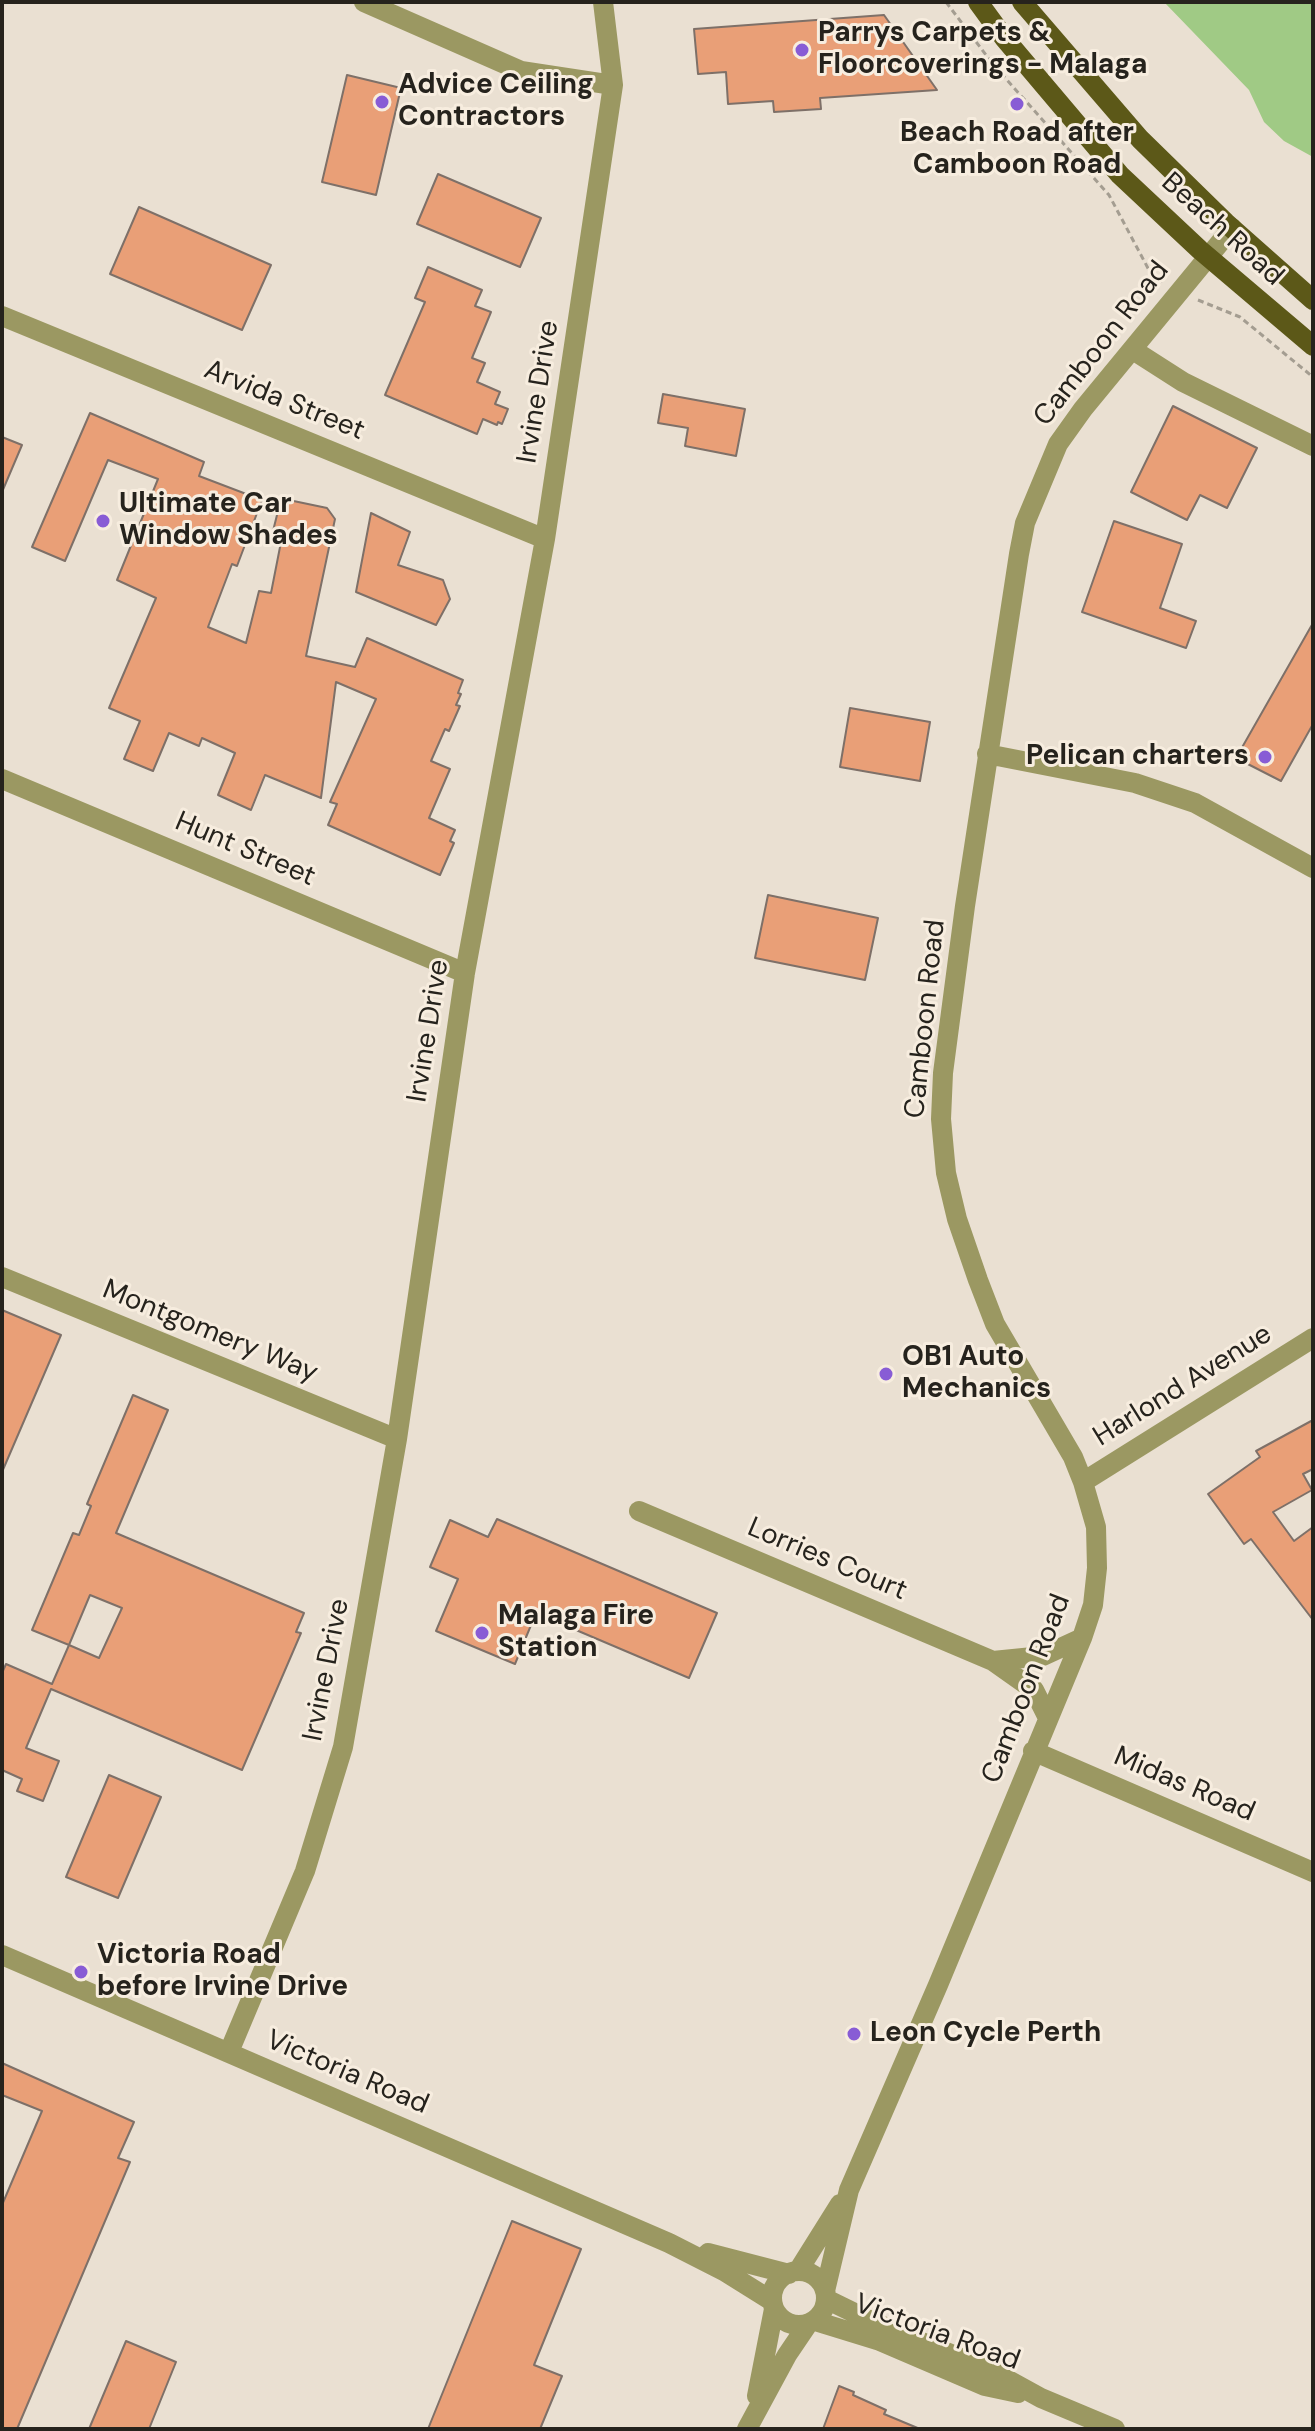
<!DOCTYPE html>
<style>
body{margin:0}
#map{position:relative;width:1315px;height:2431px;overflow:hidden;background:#eae0d2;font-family:"DM Sans",sans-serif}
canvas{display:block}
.frame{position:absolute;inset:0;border:4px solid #26231d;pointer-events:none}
</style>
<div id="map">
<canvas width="1315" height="2431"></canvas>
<div class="frame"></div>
</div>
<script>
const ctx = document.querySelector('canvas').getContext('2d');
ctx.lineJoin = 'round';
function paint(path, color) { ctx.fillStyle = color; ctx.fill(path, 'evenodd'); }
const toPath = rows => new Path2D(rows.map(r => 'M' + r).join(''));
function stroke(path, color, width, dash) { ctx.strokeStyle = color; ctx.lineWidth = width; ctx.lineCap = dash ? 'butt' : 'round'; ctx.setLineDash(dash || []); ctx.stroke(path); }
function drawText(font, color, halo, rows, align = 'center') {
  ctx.font = font + ' "DM Sans",sans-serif'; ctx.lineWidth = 6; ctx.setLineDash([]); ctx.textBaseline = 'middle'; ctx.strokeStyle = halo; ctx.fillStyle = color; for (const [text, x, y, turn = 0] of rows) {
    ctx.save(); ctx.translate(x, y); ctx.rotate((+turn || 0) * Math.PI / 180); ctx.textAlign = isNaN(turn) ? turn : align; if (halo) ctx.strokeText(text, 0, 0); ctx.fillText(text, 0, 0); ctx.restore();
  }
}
paint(toPath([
 [1164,2,1313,2,1313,157,1284,141,1264,122,1249,90]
]), '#a0ca85');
const building = toPath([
 [884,15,937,90,820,98,821,109,774,112,773,101,728,104,726,72,698,74,694,29,884,15],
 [347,75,401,88,376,195,322,182,347,75],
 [438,174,541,218,520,267,417,224,438,174],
 [139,207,271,265,242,330,110,274,139,207],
 [428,267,482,290,475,306,491,312,472,358,485,363,477,382,500,392,495,404,508,409,502,424,498,422,497,425,483,419,477,434,385,395,425,302,415,298,428,267],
 [663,394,745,409,736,456,685,446,688,428,658,423,663,394],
 [1173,406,1257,448,1227,508,1200,495,1187,520,1131,492,1173,406],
 [90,413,204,462,199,476,262,500,237,566,232,564,208,627,246,643,259,591,271,593,281,542,271,539,279,507,282,508,284,499,327,508,335,519,306,656,355,667,367,638,463,680,458,693,461,694,456,705,460,706,449,731,445,729,431,761,450,769,429,818,455,830,450,841,454,843,440,875,328,825,337,804,330,802,376,699,336,682,321,798,265,775,251,810,218,795,235,753,202,738,199,746,169,733,153,771,124,759,140,721,109,708,156,598,117,580,158,479,108,460,65,561,32,547,90,413],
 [2,437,22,445,2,492,2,437],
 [371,513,410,532,398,565,443,580,450,599,436,625,356,592,371,513],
 [1114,521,1182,544,1160,608,1196,621,1186,648,1082,612,1114,521],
 [1313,623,1313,724,1281,781,1236,758,1313,623],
 [850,708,930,722,920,781,840,767,850,708],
 [768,895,878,918,865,980,755,958,768,895],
 [2,1310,61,1335,2,1472,2,1310],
 [133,1395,168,1410,116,1533,304,1613,296,1632,301,1633,242,1770,51,1689,26,1748,59,1761,43,1801,17,1791,22,1779,2,1770,2,1673,6,1664,52,1684,69,1645,32,1630,73,1533,79,1535,91,1506,87,1504,133,1395],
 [90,1595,122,1608,99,1658,69,1645,90,1595],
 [1313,1420,1313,1469,1303,1474,1312,1490,1273,1512,1294,1541,1313,1527,1313,1620,1251,1539,1244,1544,1208,1494,1260,1457,1256,1451,1313,1420],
 [497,1519,717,1613,689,1678,536,1613,515,1664,436,1631,458,1579,430,1567,450,1520,488,1537,497,1519],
 [109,1775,161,1797,118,1898,66,1877,109,1775],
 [2,2063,134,2122,118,2158,130,2162,17,2429,2,2429,2,2205,42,2111,2,2095,2,2063],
 [512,2221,581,2249,534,2365,562,2376,540,2429,428,2429,512,2221],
 [126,2341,176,2362,149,2429,89,2429,126,2341],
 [839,2386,854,2392,853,2395,886,2410,884,2414,920,2429,823,2429,839,2386]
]);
paint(building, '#e99f77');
stroke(building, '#7e7068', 2);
stroke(toPath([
 [946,2,992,63,1109,195,1150,272,1164,283],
 [1198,300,1240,317,1313,377]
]), '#a49d91', 3, [6, 4]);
stroke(toPath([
 [364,2,521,71,613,85],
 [2,316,545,539],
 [1133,350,1183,382,1313,446],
 [987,754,1135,783,1195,803,1313,868],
 [2,779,465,973],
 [2,1277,397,1439],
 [1083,1482,1313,1338],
 [639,1511,993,1661,1034,1690,1047,1716],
 [993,1661,1043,1656,1082,1638],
 [1033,1751,1313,1872],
 [2,1955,669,2243,724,2271,772,2301],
 [229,2052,305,1871,343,1747,397,1439,465,973,545,539,613,85,603,2],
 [708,2253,789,2274],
 [798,2271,840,2204],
 '772 2298a27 27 0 1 1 54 0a27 27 0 1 1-54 0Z',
 [825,2291,849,2190,938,1985,1082,1638,1093,1605,1097,1568,1096,1527,1083,1482,1073,1457,995,1324,978,1280,957,1219,946,1173,941,1119,943,1073,965,906,1019,554,1025,523,1058,444,1083,409,1232,228],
 [826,2299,873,2322,990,2370,1041,2398,1115,2429],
 [815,2321,880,2341,985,2386,1018,2393],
 [757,2396,774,2309],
 [747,2429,787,2355,808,2324]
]), '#9b9862', 20);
stroke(toPath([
 [978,2,1005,39,1120,175,1200,250,1313,346],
 [1022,2,1140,139,1226,223,1313,300]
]), '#5c5818', 20);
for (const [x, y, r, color] of [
 [802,50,8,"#885cd5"],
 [382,102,8,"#885cd5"],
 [1017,104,8,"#885cd5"],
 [103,521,8,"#885cd5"],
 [1265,757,8,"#885cd5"],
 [886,1374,8,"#885cd5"],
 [482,1633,8,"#885cd5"],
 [81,1972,8,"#885cd5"],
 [854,2034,8,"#885cd5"]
]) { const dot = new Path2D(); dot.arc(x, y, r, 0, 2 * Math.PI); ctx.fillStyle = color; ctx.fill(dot); stroke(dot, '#f7eddf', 3); }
drawText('bold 28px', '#26231d', '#f7eddf', [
 ["Parrys Carpets &",818,34],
 ["Floorcoverings - Malaga",818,66],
 ["Advice Ceiling",398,86],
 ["Contractors",398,118],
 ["Beach Road after",1017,134,"center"],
 ["Camboon Road",1017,166,"center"],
 ["Ultimate Car",119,505],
 ["Window Shades",119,537],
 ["Pelican charters",1249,757,"right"],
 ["OB1 Auto",902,1358],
 ["Mechanics",902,1390],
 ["Malaga Fire",498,1617],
 ["Station",498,1649],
 ["Victoria Road",97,1956],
 ["before Irvine Drive",97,1988],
 ["Leon Cycle Perth",870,2034]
], 'left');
drawText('28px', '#26231d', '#f7eddf', [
 ["Beach Road",1222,230,42],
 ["Camboon Road",1102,344,-52],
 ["Irvine Drive",539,392,-81],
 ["Arvida Street",284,401,22],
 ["Hunt Street",245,850,23],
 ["Camboon Road",926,1019,-84],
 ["Irvine Drive",429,1031,-81],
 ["Montgomery Way",210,1332,22],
 ["Harlond Avenue",1183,1386,-32],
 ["Lorries Court",827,1560,23],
 ["Irvine Drive",327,1670,-79],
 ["Camboon Road",1027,1689,-69],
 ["Midas Road",1184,1785,23],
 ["Victoria Road",347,2073,23],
 ["Victoria Road",937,2333,20]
]);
</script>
